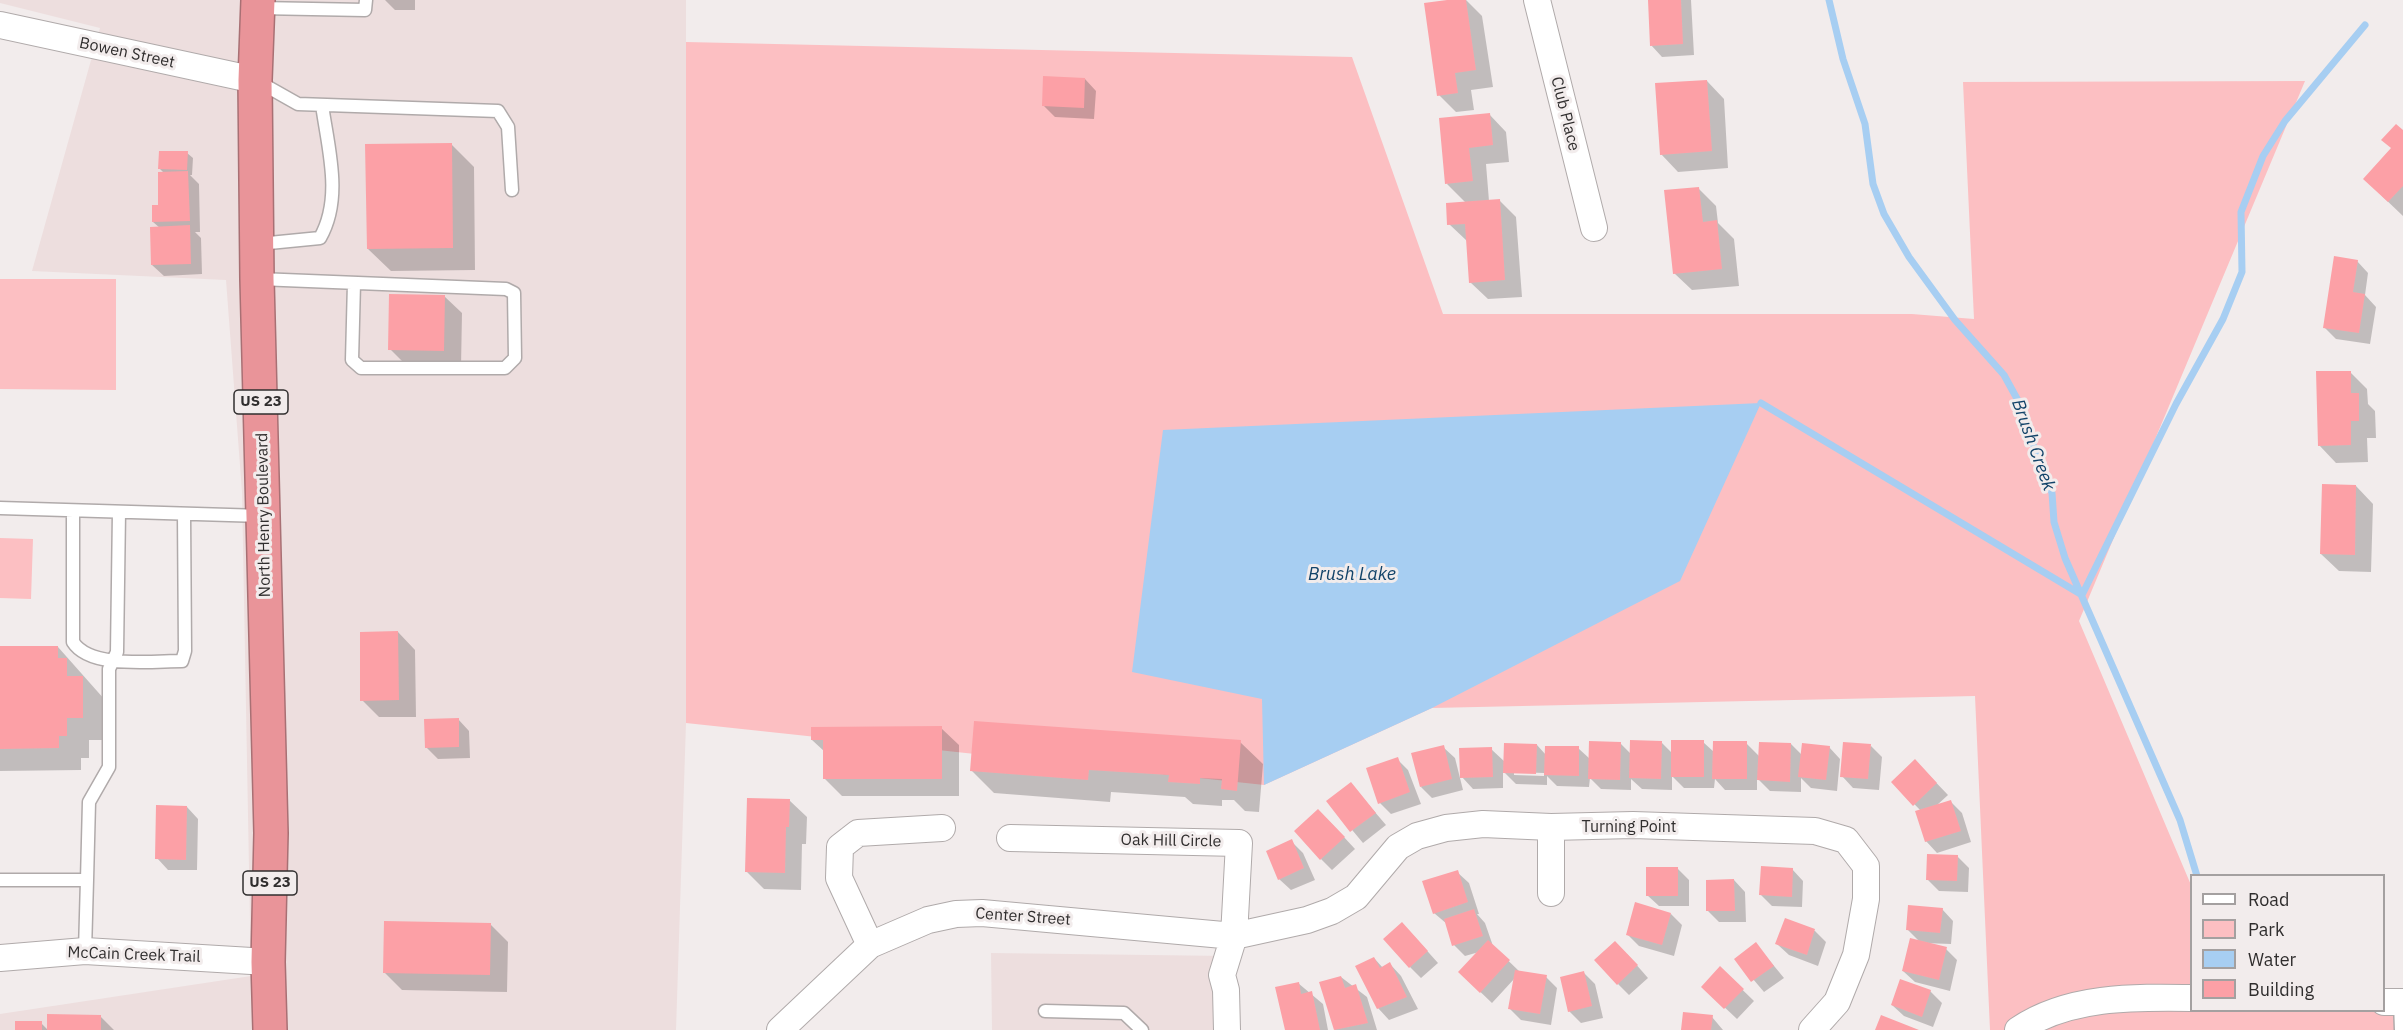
<!DOCTYPE html>
<html>
<head>
<meta charset="utf-8">
<style>
  body { margin:0 }
  #map { position:relative; width:2403px; height:1030px; overflow:hidden; background:#f2ecec; font-family:"IBM Plex Sans",sans-serif }
  canvas { display:block }
  .legend { position:absolute; left:2190px; top:874px; width:195px; height:138px; box-sizing:border-box; background:#f2ecec; border:2px solid #a4a0a0; margin:0; padding:8px 10px; list-style:none; font-size:18px; color:#302e2e }
  .legend li { display:flex; align-items:center; gap:12px; height:30px }
  .legend b { width:30px; border:2px solid #a4a0a0 }
</style>
</head>
<body>
<div id="map">
<canvas width="2403" height="1030"></canvas>
<ul class="legend">
<li><b style="height:8px;background:#fff"></b>Road</li>
<li><b style="height:16px;background:#fcbfc2"></b>Park</li>
<li><b style="height:16px;background:#a7cef2"></b>Water</li>
<li><b style="height:16px;background:#fca0a6"></b>Building</li>
</ul>
</div>
<script>
const ctx = document.querySelector('canvas').getContext('2d');
ctx.lineJoin = 'round';
function fillPath(path, color) { ctx.fillStyle = color; ctx.fill(path, 'evenodd'); }
function trace(path, color, width, dash) { ctx.strokeStyle = color; ctx.lineWidth = width; ctx.lineCap = dash ? 'butt' : 'round'; ctx.setLineDash(dash || []); ctx.stroke(path); }
function label(font, color, halo, rows, align = 'center') {
  ctx.font = font + ' "IBM Plex Sans",sans-serif'; ctx.lineWidth = 6; ctx.setLineDash([]); ctx.textBaseline = 'middle'; ctx.strokeStyle = halo; ctx.fillStyle = color; for (const [text, x, y, turn = 0] of rows) {
    ctx.save(); ctx.translate(x, y); ctx.rotate((+turn || 0) * Math.PI / 180); ctx.textAlign = isNaN(turn) ? turn : align; if (halo) ctx.strokeText(text, 0, 0); ctx.fillText(text, 0, 0); ctx.restore();
  }
}
const built = new Path2D(`
  M 0,0 L 686,0 L 686,723 L 676,1030 L 0,1030 L 0,1014 L 251,976 L 242,492 L 226,280 L 32,271 L 100,28 L 0,3 Z
  M 991,953 L 1228,956 L 1228,1030 L 992,1030 Z`);
const green = new Path2D(`
  M 686,42 L 1352,57 L 1443,314 L 1912,314 L 1974,319 L 1963,82 L 2305,81 L 2079,621 L 2191,885 L 2191,988 L 2112,988 L 2049,1028 L 2122,997 L 2192,1010 L 2384,1010 L 2403,1002 L 2403,1030 L 1990,1030 L 1975,696 L 1432,708 L 1264,785 L 686,723 Z
  M 0,279 L 116,279 L 116,390 L 0,389 Z
  M 0,538 L 33,539 L 31,599 L 0,598 Z`);
const water = new Path2D(`
  M 1761,403 L 1680,581 L 1432,708 L 1264,785 L 1262,699 L 1132,672 L 1163,430 Z`);
const shadow = new Path2D(`
  M 385,0 L 415,0 L 415,10 L 395,10 Z
  M 1457,0 L 1466,0 L 1482,16 L 1493,87 L 1471,90 L 1474,110 L 1456,112 L 1439,95 Z
  M 1649,0 L 1691,0 L 1694,55 L 1662,57 L 1651,45 Z
  M 1085,79 L 1096,91 L 1094,119 L 1055,117 L 1044,106 Z
  M 1707,81 L 1724,99 L 1728,168 L 1678,172 L 1661,154 Z
  M 1489,114 L 1506,132 L 1509,162 L 1486,164 L 1489,201 L 1499,200 L 1516,217 L 1522,297 L 1488,299 L 1470,282 L 1467,241 L 1449,224 L 1466,203 L 1447,184 Z
  M 2403,132 L 2403,216 L 2382,196 L 2393,149 Z
  M 451,144 L 474,167 L 475,270 L 391,271 L 368,249 Z
  M 187,153 L 193,158 L 192,175 L 190,175 L 199,184 L 200,232 L 195,232 L 201,238 L 202,274 L 164,276 L 152,265 L 160,228 L 153,222 L 160,207 L 164,173 L 160,169 Z
  M 1699,189 L 1716,206 L 1718,223 L 1734,239 L 1739,286 L 1692,290 L 1674,273 Z
  M 2357,261 L 2368,273 L 2365,295 L 2376,307 L 2370,344 L 2336,339 L 2324,327 Z
  M 444,296 L 462,313 L 461,367 L 407,366 L 390,349 Z
  M 2350,372 L 2367,389 L 2368,404 L 2375,411 L 2376,438 L 2367,438 L 2368,462 L 2336,463 L 2319,445 Z
  M 2356,486 L 2373,504 L 2371,572 L 2339,571 L 2321,554 Z
  M 398,632 L 415,650 L 416,717 L 379,717 L 362,700 Z
  M 0,647 L 58,647 L 105,700 L 105,740 L 89,740 L 89,758 L 81,758 L 81,770 L 0,771 Z
  M 458,719 L 469,731 L 470,758 L 438,759 L 426,747 Z
  M 941,728 L 959,745 L 959,796 L 842,796 L 825,779 L 825,752 L 812,740 Z
  M 1240,742 L 1263,764 L 1259,812 L 1245,811 L 1234,800 L 1222,800 L 1222,806 L 1193,804 L 1185,797 L 1111,792 L 1110,802 L 994,793 L 972,771 Z
  M 1703,742 L 1714,752 L 1746,743 L 1760,757 L 1791,744 L 1802,755 L 1829,747 L 1840,759 L 1837,791 L 1811,788 L 1801,778 L 1801,792 L 1770,791 L 1757,778 L 1757,790 L 1725,790 L 1715,779 L 1714,788 L 1684,788 L 1672,776 L 1672,790 L 1642,789 L 1631,779 L 1631,790 L 1601,789 L 1590,778 L 1589,787 L 1557,786 L 1547,776 L 1547,785 L 1516,784 L 1503,771 L 1503,788 L 1473,789 L 1462,777 L 1491,749 L 1505,762 L 1537,745 L 1546,755 L 1578,748 L 1590,759 L 1621,744 L 1631,754 L 1662,743 L 1673,754 ZM 1514,772 L 1544,773 L 1544,776 L 1514,775 Z
  M 1871,746 L 1882,757 L 1879,790 L 1853,788 L 1842,776 Z
  M 1443,747 L 1455,758 L 1463,790 L 1432,798 L 1421,787 Z
  M 1397,759 L 1408,770 L 1421,804 L 1391,814 L 1380,803 Z
  M 1926,772 L 1948,795 L 1936,806 L 1951,802 L 1962,813 L 1971,842 L 1937,853 L 1926,841 L 1921,811 L 1893,782 Z
  M 1351,784 L 1386,825 L 1363,843 L 1328,801 Z
  M 789,800 L 807,817 L 806,844 L 802,844 L 801,890 L 764,889 L 747,872 Z
  M 187,807 L 198,819 L 197,870 L 168,870 L 157,858 Z
  M 1330,822 L 1355,849 L 1332,870 L 1321,859 Z
  M 1291,841 L 1303,853 L 1315,880 L 1291,890 L 1279,879 Z
  M 1957,856 L 1969,868 L 1968,892 L 1939,891 L 1928,880 Z
  M 1678,869 L 1689,880 L 1689,906 L 1659,906 L 1647,895 Z
  M 1792,869 L 1803,881 L 1802,907 L 1772,906 L 1761,895 Z
  M 1457,872 L 1469,883 L 1479,914 L 1477,914 L 1485,923 L 1493,946 L 1520,972 L 1546,977 L 1557,988 L 1551,1025 L 1521,1020 L 1510,1009 L 1515,978 L 1492,1003 L 1471,983 L 1479,952 L 1465,956 L 1454,945 L 1447,924 L 1434,913 Z
  M 1734,880 L 1745,892 L 1746,922 L 1719,922 L 1708,911 Z
  M 1942,909 L 1953,921 L 1951,944 L 1923,943 L 1946,949 L 1957,960 L 1950,991 L 1915,982 L 1903,971 L 1920,942 L 1907,929 Z
  M 1671,914 L 1682,925 L 1674,956 L 1639,946 L 1628,935 Z
  M 1786,920 L 1815,931 L 1826,942 L 1818,966 L 1789,955 L 1777,944 Z
  M 491,925 L 508,942 L 507,992 L 402,990 L 385,973 Z
  M 1413,935 L 1438,963 L 1421,978 L 1410,967 Z
  M 1756,944 L 1784,978 L 1764,992 L 1736,959 Z
  M 1627,954 L 1648,978 L 1629,995 L 1618,984 Z
  M 1374,958 L 1383,968 L 1390,964 L 1401,976 L 1418,1009 L 1389,1020 L 1378,1008 Z
  M 1720,968 L 1754,1001 L 1737,1019 L 1703,987 Z
  M 1584,973 L 1595,984 L 1603,1018 L 1581,1023 L 1569,1011 Z
  M 1341,977 L 1367,997 L 1377,1030 L 1335,1030 L 1321,983 Z
  M 1298,983 L 1323,1004 L 1328,1030 L 1286,1030 Z
  M 1930,991 L 1942,1003 L 1933,1027 L 1904,1016 L 1892,1005 Z
  M 100,1016 L 114,1030 L 17,1030 L 41,1023 L 48,1030 Z
  M 1712,1017 L 1723,1030 L 1682,1030 Z`);
const stream = new Path2D(`
  M 1829,0 L 1843,59 L 1865,124 L 1873,184 L 1884,214 L 1909,257 L 1955,320 L 2004,375 L 2021,406 L 2035,451 L 2052,493 L 2054,522 L 2065,558 L 2180,820 L 2197,876
  M 1761,403 L 2082,595
  M 2082,595 L 2176,404 L 2223,319 L 2242,272 L 2241,212 L 2263,156 L 2285,121 L 2365,25`);
const building = new Path2D(`
  M 1447,0 L 1466,0 L 1476,70 L 1455,73 L 1458,93 L 1437,96 L 1424,3 Z
  M 1648,0 L 1681,0 L 1683,44 L 1650,46 Z
  M 1043,76 L 1085,78 L 1084,108 L 1042,106 Z
  M 1707,80 L 1712,151 L 1660,155 L 1655,83 Z
  M 1490,113 L 1493,145 L 1469,148 L 1473,181 L 1445,184 L 1439,118 Z
  M 2396,124 L 2403,130 L 2403,186 L 2388,202 L 2363,179 L 2391,148 L 2381,140 Z
  M 452,143 L 453,248 L 367,249 L 365,144 Z
  M 159,151 L 188,151 L 187,170 L 158,169 Z
  M 188,171 L 190,221 L 152,222 L 152,205 L 158,205 L 158,172 Z
  M 1699,187 L 1703,222 L 1717,220 L 1722,269 L 1673,274 L 1664,190 Z
  M 1500,199 L 1505,280 L 1469,283 L 1465,224 L 1447,225 L 1446,203 Z
  M 190,225 L 191,264 L 151,265 L 150,227 Z
  M 2334,256 L 2358,260 L 2353,292 L 2365,294 L 2359,333 L 2323,328 Z
  M 389,294 L 445,295 L 444,351 L 388,350 Z
  M 2316,371 L 2351,371 L 2351,393 L 2359,393 L 2359,421 L 2351,421 L 2351,445 L 2318,446 Z
  M 2322,484 L 2356,485 L 2355,555 L 2320,554 Z
  M 398,631 L 399,700 L 360,701 L 360,632 Z
  M 0,646 L 58,646 L 58,658 L 67,658 L 67,676 L 83,676 L 83,718 L 67,718 L 67,736 L 59,736 L 59,748 L 0,749 Z
  M 459,718 L 459,747 L 425,748 L 424,719 Z
  M 974,721 L 1241,740 L 1237,791 L 1221,789 L 1222,779 L 1200,778 L 1200,784 L 1168,782 L 1169,775 L 1089,770 L 1088,780 L 970,771 Z
  M 942,726 L 942,779 L 823,779 L 823,740 L 811,740 L 811,727 Z
  M 1630,740 L 1662,741 L 1661,779 L 1629,778 Z
  M 1671,740 L 1704,740 L 1704,777 L 1671,777 Z
  M 1589,741 L 1621,742 L 1620,780 L 1588,779 Z
  M 1713,741 L 1747,741 L 1747,779 L 1712,779 Z
  M 1759,742 L 1791,743 L 1790,782 L 1757,780 Z
  M 1843,742 L 1871,744 L 1868,779 L 1840,777 Z
  M 1504,743 L 1537,744 L 1536,774 L 1503,773 Z
  M 1802,743 L 1830,746 L 1826,780 L 1798,777 Z
  M 1444,745 L 1452,779 L 1420,787 L 1411,753 Z
  M 1545,746 L 1579,746 L 1579,776 L 1544,775 Z
  M 1492,747 L 1493,777 L 1460,778 L 1459,748 Z
  M 1398,757 L 1410,792 L 1378,804 L 1366,768 Z
  M 1915,759 L 1937,783 L 1913,806 L 1891,782 Z
  M 1351,782 L 1376,813 L 1350,832 L 1326,801 Z
  M 747,798 L 790,799 L 789,827 L 786,827 L 785,873 L 745,872 Z
  M 1951,800 L 1961,831 L 1925,842 L 1915,811 Z
  M 156,805 L 187,806 L 186,860 L 155,859 Z
  M 1318,809 L 1345,837 L 1320,860 L 1294,831 Z
  M 1292,839 L 1304,868 L 1278,880 L 1266,851 Z
  M 1927,854 L 1958,855 L 1957,881 L 1926,880 Z
  M 1761,866 L 1793,868 L 1792,897 L 1759,895 Z
  M 1646,867 L 1678,867 L 1678,896 L 1646,896 Z
  M 1458,870 L 1468,902 L 1433,914 L 1422,881 Z
  M 1734,879 L 1735,911 L 1706,911 L 1706,880 Z
  M 1635,902 L 1671,913 L 1662,945 L 1626,935 Z
  M 1908,905 L 1943,908 L 1940,933 L 1906,930 Z
  M 1474,909 L 1483,936 L 1452,946 L 1444,919 Z
  M 1785,918 L 1815,929 L 1807,955 L 1775,944 Z
  M 384,921 L 491,923 L 490,975 L 383,973 Z
  M 1402,922 L 1428,951 L 1409,968 L 1383,939 Z
  M 1910,938 L 1947,947 L 1939,980 L 1902,971 Z
  M 1488,940 L 1510,960 L 1480,993 L 1458,972 Z
  M 1615,941 L 1638,965 L 1617,985 L 1594,960 Z
  M 1756,942 L 1774,966 L 1751,982 L 1734,959 Z
  M 1374,957 L 1380,968 L 1390,962 L 1407,997 L 1377,1009 L 1355,966 Z
  M 1720,966 L 1744,989 L 1724,1009 L 1701,987 Z
  M 1515,970 L 1547,975 L 1540,1014 L 1508,1009 Z
  M 1584,971 L 1592,1006 L 1568,1012 L 1560,977 Z
  M 1341,976 L 1345,988 L 1356,984 L 1368,1023 L 1334,1030 L 1319,982 Z
  M 1900,979 L 1931,990 L 1922,1017 L 1891,1005 Z
  M 1299,982 L 1301,994 L 1312,991 L 1320,1030 L 1285,1030 L 1275,987 Z
  M 1683,1012 L 1713,1015 L 1711,1030 L 1681,1030 Z
  M 47,1014 L 101,1015 L 101,1030 L 47,1030 Z
  M 1881,1015 L 1919,1030 L 1875,1030 Z
  M 15,1021 L 42,1021 L 42,1030 L 15,1030 Z`);
const lane = new Path2D(`
  M 259,8 L 365,10 L 366,0
  M 259,82 L 298,104 L 498,111 L 508,127 L 512,190
  M 259,244 L 320,238 C 343,198 328,148 322,105
  M 259,279 L 506,289 L 514,293 L 515,358 L 505,368 L 361,368 L 352,360 L 354,283
  M 0,508 L 262,516
  M 73,511 L 73,642 C 90,669 152,661 182,661 L 185,651 L 184,514
  M 0,880 L 87,880 L 89,802 L 109,767 L 109,669 L 117,652 L 119,512
  M 85,951 L 87,880
  M 2400,1002 L 2401,1030
  M 1045,1011 L 1124,1013 L 1142,1030`);
const street = new Path2D(`
  M 1537,0 L 1594,228
  M 0,25 L 255,80
  M 1010,838 L 1239,843 L 1234,936 L 1222,975 L 1226,990 L 1227,1030
  M 1551,893 L 1551,827
  M 870,945 L 839,878 L 840,847 L 858,833 L 942,828
  M 0,958 L 85,951 L 268,962
  M 2384,1002 L 2403,1002
  M 780,1030 L 870,945 L 928,920 L 956,914 L 982,913 L 1234,936 L 1307,920 L 1332,911 L 1356,897 L 1398,847 L 1417,836 L 1446,828 L 1483,824 L 1551,827 L 1633,825 L 1815,831 L 1846,840 L 1866,866 L 1866,899 L 1856,955 L 1837,1002 L 1812,1030
  M 2018,1030 C 2068,996 2133,997 2192,998`);
const highway = new Path2D(`
  M 258,0 L 255,80 L 257,279 L 271,833 L 268,962 L 270,1030`);
const shields = [
  [261,402,54],
  [270,883,54]
];
const shieldNames = [
  ["US 23",261,402],
  ["US 23",270,883]
];
const streetNames = [
  ["Bowen Street",127,53,12],
  ["Club Place",1565,114,76],
  ["North Henry Boulevard",264,515,-91],
  ["Turning Point",1629,827],
  ["Oak Hill Circle",1171,841,1],
  ["Center Street",1023,917,4],
  ["McCain Creek Trail",134,955,2]
];
const waterNames = [
  ["Brush Creek",2033,445,70],
  ["Brush Lake",1352,575]
];
fillPath(built, '#eddede');
fillPath(green, '#fcbfc2');
fillPath(water, '#a7cef2');
fillPath(shadow, '#0003');
trace(stream, '#a7cef2', 7);
fillPath(building, '#fca0a6');
trace(lane, '#b0aaaa', 15);
trace(street, '#b0aaaa', 28);
trace(highway, '#a87074', 36);
trace(lane, '#fff', 12);
trace(street, '#fff', 26);
trace(highway, '#e99499', 33);
for (const [x, y, w] of shields) { const box = new Path2D(); box.roundRect(x - w / 2, y - 12, w, 24, 4.5); ctx.fillStyle = '#f2ecec'; ctx.fill(box); trace(box, '#302e2e', 1.5); }
label('bold 15px', '#302e2e', null, shieldNames);
label('16px', '#302e2e', '#f2ecec', streetNames);
label('italic 18px', '#124369', '#f2ecec', waterNames);
</script>
</body>
</html>
